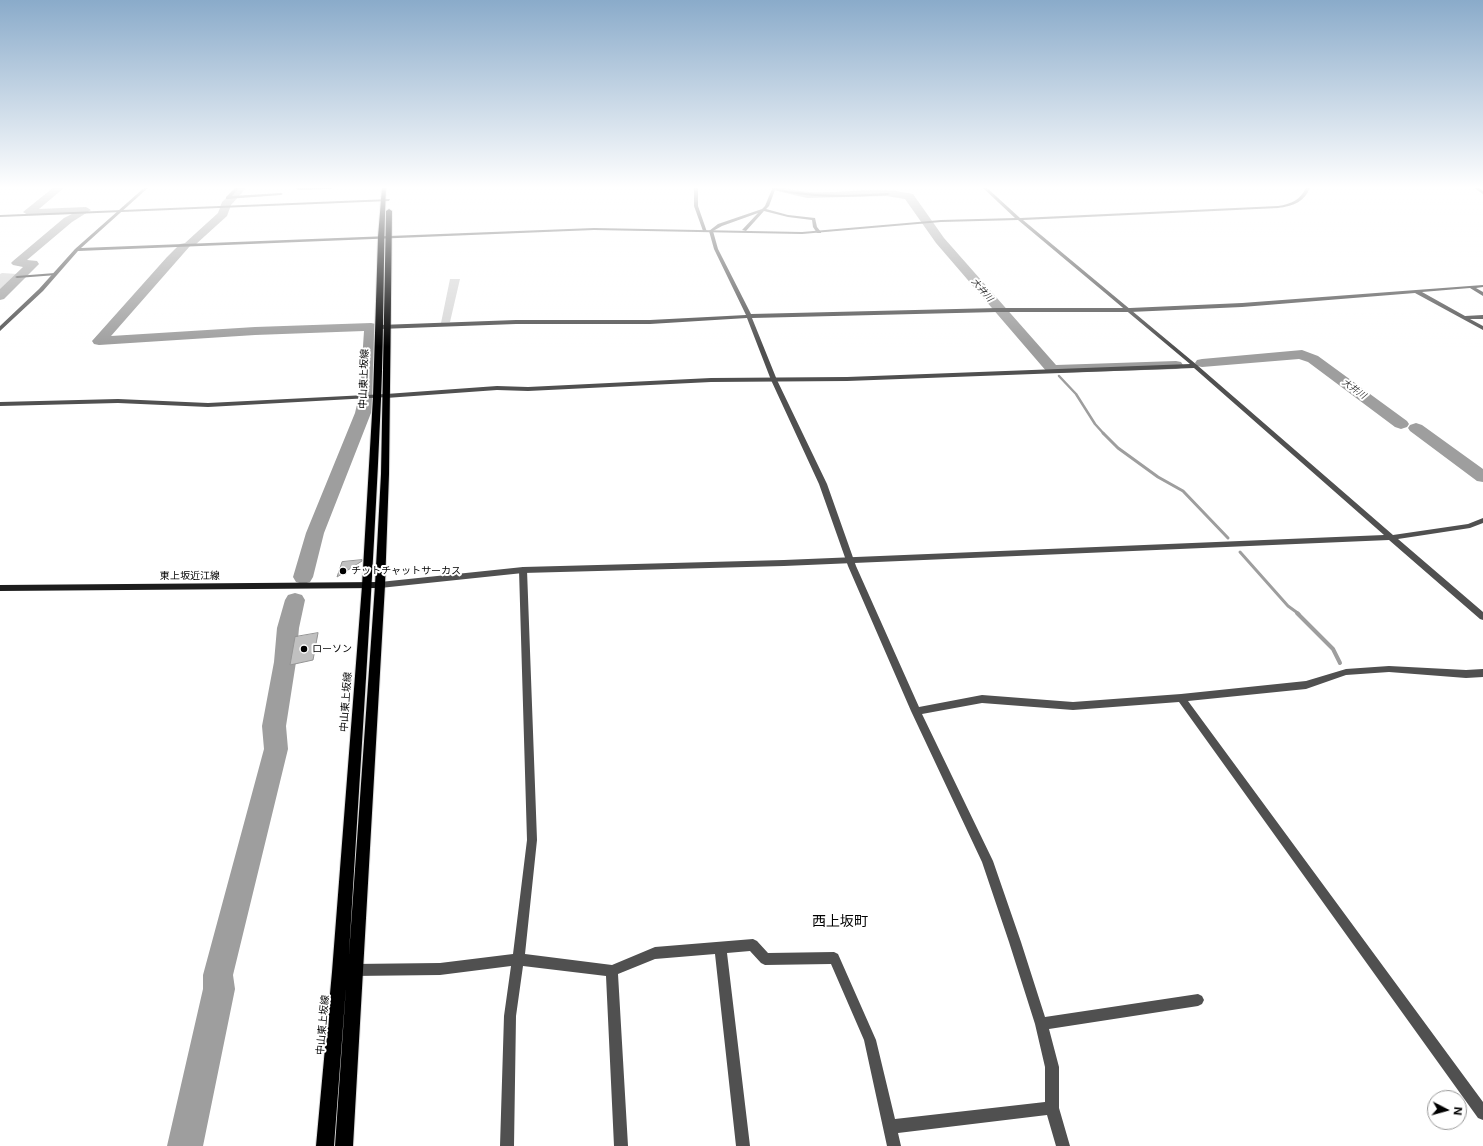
<!DOCTYPE html>
<html>
<head>
<meta charset="utf-8">
<style>
  body { margin:0 }
  #map { position:relative; width:1483px; height:1146px; overflow:hidden; background:#fff; font-family:Inter,sans-serif }
  canvas { display:block }
  .north { position:absolute; left:1427px; top:1090px; width:40px; height:40px; box-sizing:border-box; background:#fff; border:1px solid #999; border-radius:50%; rotate:96deg; font-size:11px; font-weight:700; line-height:16px; text-align:center; color:#000 }
  .north::after { content:''; display:block; margin:auto; width:14px; height:18px; background:#000; clip-path:polygon(50% 0,100% 100%,50% 72%,0 100%) }
</style>
</head>
<body>
<div id="map">
<canvas width="1483" height="1146"></canvas>
<div class="north">N</div>
</div>
<script>
const ctx = document.querySelector('canvas').getContext('2d');
ctx.lineJoin = 'round';
function fillPath(path, color) { ctx.fillStyle = color; ctx.fill(path, 'evenodd'); }
function trace(path, color, width, dash) { ctx.strokeStyle = color; ctx.lineWidth = width; ctx.lineCap = dash ? 'butt' : 'round'; ctx.setLineDash(dash || []); ctx.stroke(path); }
function label(font, color, halo, rows, align = 'center') {
  ctx.font = font + ' Inter,"Noto Sans JP",sans-serif'; ctx.lineWidth = 4; ctx.setLineDash([]); ctx.textBaseline = 'middle'; ctx.strokeStyle = halo; ctx.fillStyle = color; for (const [text, x, y, turn = 0] of rows) {
    ctx.save(); ctx.translate(x, y); ctx.rotate((+turn || 0) * Math.PI / 180); ctx.textAlign = isNaN(turn) ? turn : align; if (halo) ctx.strokeText(text, 0, 0); ctx.fillText(text, 0, 0); ctx.restore();
  }
}
const green = new Path2D(`
  M 2,273 L 17,274 L 0,292 L 0,274 Z
  M 450,279 L 460,279 L 450,322 L 441,323 Z`);
const streamFar2 = new Path2D(`
  M 1059,376 L 1076,394 L 1095,424 L 1104,434`);
const streamFar1 = new Path2D(`
  M 1103,433 L 1118,448 L 1158,477 L 1183,491 L 1228,538
  M 1240,552 L 1288,606 L 1299,614`);
const stream = new Path2D(`
  M 1297,613 L 1333,649 L 1340,663`);
const river = new Path2D(`
  M 54,187 L 65,187 L 39,209 L 86,207 L 91,210 L 72,222 L 27,260 L 37,261 L 39,264 L 4,299 L 0,300 L 0,289 L 23,267 L 13,265 L 11,263 L 13,261 L 64,218 L 72,214 L 28,215 L 23,212 Z
  M 237,187 L 247,187 L 231,205 L 227,216 L 195,245 L 190,246 L 111,336 L 255,327 L 371,323 L 376,324 L 378,327 L 376,392 L 371,413 L 324,533 L 313,577 L 310,582 L 303,584 L 296,582 L 293,577 L 306,533 L 355,413 L 360,392 L 364,331 L 255,335 L 99,345 L 94,344 L 92,341 L 167,257 L 180,244 L 185,243 L 218,213 L 222,202 Z
  M 772,187 C 785,187 796,191 808,192 C 843,194 878,185 913,194 L 944,238 L 1056,365 L 1176,361 L 1181,362 L 1183,365 L 1181,368 L 1176,369 L 1052,373 L 1047,372 L 936,243 L 905,199 L 886,196 L 807,198 L 773,190 Z
  M 1302,350 L 1318,356 L 1407,421 L 1409,424 L 1407,427 L 1401,429 L 1395,427 L 1308,362 L 1299,359 L 1202,367 L 1197,366 L 1195,363 L 1197,360 L 1202,359 Z
  M 1416,423 L 1422,425 L 1483,469 L 1483,482 L 1477,481 L 1410,431 L 1408,428 L 1410,425 Z
  M 295,593 L 302,595 L 305,600 L 299,628 L 296,662 L 286,726 L 288,749 L 233,975 L 235,989 L 203,1146 L 167,1146 L 203,989 L 203,975 L 264,749 L 262,726 L 274,662 L 277,628 L 285,600 L 288,595 Z`);
const building = new Path2D(`
  M 362,560 L 362,561 L 337,577 L 342,562 Z
  M 318,633 L 313,660 L 290,665 L 295,637 Z`);
const minor = new Path2D(`
  M 236,187 L 240,187 L 232,196 L 281,193 L 283,194 L 281,195 L 226,199 L 226,197 Z
  M 298,187 L 330,187 L 332,188 L 330,189 L 298,190 L 296,189 Z
  M 694,187 L 698,187 L 698,206 L 707,232 L 703,231 L 694,206 Z
  M 769,187 L 773,187 L 788,191 L 816,194 L 845,195 L 888,193 L 890,194 L 888,195 C 850,197 813,199 775,190 L 769,206 L 766,209 L 788,215 L 815,218 L 817,227 L 821,232 L 821,233 L 817,233 L 813,227 L 812,220 L 788,217 L 764,211 L 746,231 L 742,230 L 758,213 L 722,226 L 713,231 L 718,249 L 751,314 L 997,308 L 1130,308 L 1242,303 L 1483,285 L 1483,287 L 1476,288 L 1483,292 L 1483,296 L 1470,288 L 1422,292 L 1465,316 L 1483,315 L 1483,319 L 1470,319 L 1483,326 L 1483,330 L 1415,293 L 1242,307 L 1130,312 L 997,312 L 752,318 L 777,380 L 827,484 L 856,566 L 919,707 L 982,695 L 1073,702 L 1181,694 L 1306,681 L 1346,669 L 1389,666 L 1466,670 L 1483,669 L 1483,677 L 1466,678 L 1389,672 L 1346,675 L 1306,689 L 1188,701 L 1483,1102 L 1483,1120 L 1478,1118 L 1179,702 L 1073,710 L 982,703 L 922,714 L 993,861 L 1021,942 L 1045,1017 L 1198,994 L 1202,996 L 1204,1000 L 1202,1004 L 1198,1006 L 1049,1029 L 1059,1067 L 1059,1108 L 1070,1146 L 1056,1146 L 1047,1115 L 898,1133 L 901,1146 L 887,1146 L 864,1040 L 831,964 L 765,965 L 761,963 L 750,951 L 727,953 L 750,1146 L 736,1146 L 715,954 L 655,959 L 618,974 L 628,1146 L 614,1146 L 606,976 L 523,966 L 516,1016 L 514,1146 L 500,1146 L 504,1016 L 511,966 L 440,975 L 353,976 L 349,974 L 347,970 L 349,966 L 353,964 L 440,963 L 513,954 L 527,840 L 519,570 L 523,567 L 527,570 L 537,840 L 525,954 L 612,965 L 655,947 L 753,939 L 757,941 L 768,953 L 834,952 L 838,954 L 876,1040 L 895,1119 L 1045,1102 L 1045,1067 L 1035,1024 L 1009,942 L 982,862 L 911,711 L 848,566 L 819,484 L 771,380 L 747,318 L 650,324 L 516,324 L 380,329 L 377,327 L 380,325 L 516,320 L 650,320 L 746,315 L 714,249 L 709,231 L 718,224 L 762,209 L 765,206 L 772,189 Z
  M 1473,187 L 1477,187 L 1483,191 L 1483,194 Z
  M 390,199 L 389,201 L 0,217 L 0,215 Z
  M 55,273 L 57,274 L 57,275 L 17,278 L 15,277 L 17,276 Z
  M 386,394 L 389,396 L 388,397 L 208,407 L 118,403 L 0,406 L 0,402 L 118,399 L 208,403 Z`);
const tertiary = new Path2D(`
  M 145,187 L 149,187 L 81,248 L 594,228 L 802,232 L 941,220 L 1015,218 L 982,187 L 986,187 L 1020,218 L 1278,206 C 1291,204 1301,200 1306,187 L 1310,187 C 1305,202 1293,206 1278,208 L 1023,220 L 1197,365 L 1393,535 L 1468,524 L 1483,518 L 1483,523 L 1470,528 L 1398,539 L 1483,612 L 1483,620 L 1480,619 L 1389,540 L 784,566 L 523,573 L 380,588 L 377,587 L 376,585 L 380,582 L 523,567 L 784,560 L 1384,535 L 1194,368 L 847,381 L 711,382 L 528,391 L 497,390 L 386,398 L 383,396 L 386,394 L 497,386 L 528,387 L 711,378 L 847,377 L 1190,364 L 1018,220 L 941,222 L 802,234 L 594,230 L 78,251 L 43,291 L 0,331 L 0,326 L 39,289 L 75,249 Z`);
const secondary = new Path2D(`
  M 380,582 L 384,585 L 380,588 L 0,591 L 0,585 Z`);
const primary = new Path2D(`
  M 382,187 L 386,187 C 383,258 384,328 381,399 C 373,584 360,769 349,954 L 375,585 L 381,474 L 386,211 L 389,209 L 392,211 L 389,474 L 385,585 L 353,1146 L 335,1146 L 346,987 L 334,1146 L 316,1146 L 332,972 L 362,586 L 373,397 L 378,237 Z`);
const markers = [
  [343,571,4,"#000"],
  [304,649,4,"#000"]
];
const farWaternames = [
  ["大井川",982,290,49],
  ["大井川",1354,389,36]
];
const streetNames = [
  ["中山東上坂線",364,379,-88],
  ["東上坂近江線",190,576],
  ["中山東上坂線",346,702,-86],
  ["中山東上坂線",323,1025,-85]
];
const poiNames = [
  ["チットチャットサーカス",351,571],
  ["ローソン",312,649]
];
const nearQuarternames = [
  ["西上坂町",840,922]
];
fillPath(green, '#d7d7d7');
trace(streamFar2, '#9e9e9e', 2.5);
trace(streamFar1, '#9e9e9e', 3);
trace(stream, '#9e9e9e', 4);
fillPath(river, '#9e9e9e');
fillPath(building, '#c0c0c0');
trace(building, '#949494', 1);
trace(primary, '#dbdbdb', 2);
fillPath(minor, '#505050');
fillPath(tertiary, '#505050');
fillPath(secondary, '#1d1d1d');
fillPath(primary, '#000');
const sky = ctx.createLinearGradient(0, 0, 0, 347);
sky.addColorStop(0, '#8aabca');
sky.addColorStop(0.54, '#fff');
sky.addColorStop(1, '#ffffff00');
ctx.fillStyle = sky;
ctx.fillRect(0, 0, 1483, 347);
for (const [x, y, r, color] of markers) { const dot = new Path2D(); dot.arc(x, y, r, 0, 2 * Math.PI); ctx.fillStyle = color; ctx.fill(dot); trace(dot, '#fff', 1.5); }
label('italic 9px', '#3f3f3f', '#fff', farWaternames);
label('10px', '#000', '#fff', streetNames);
label('10px', '#000', '#fff', poiNames, 'left');
label('14px', '#000', '#fff', nearQuarternames);
</script>
</body>
</html>
